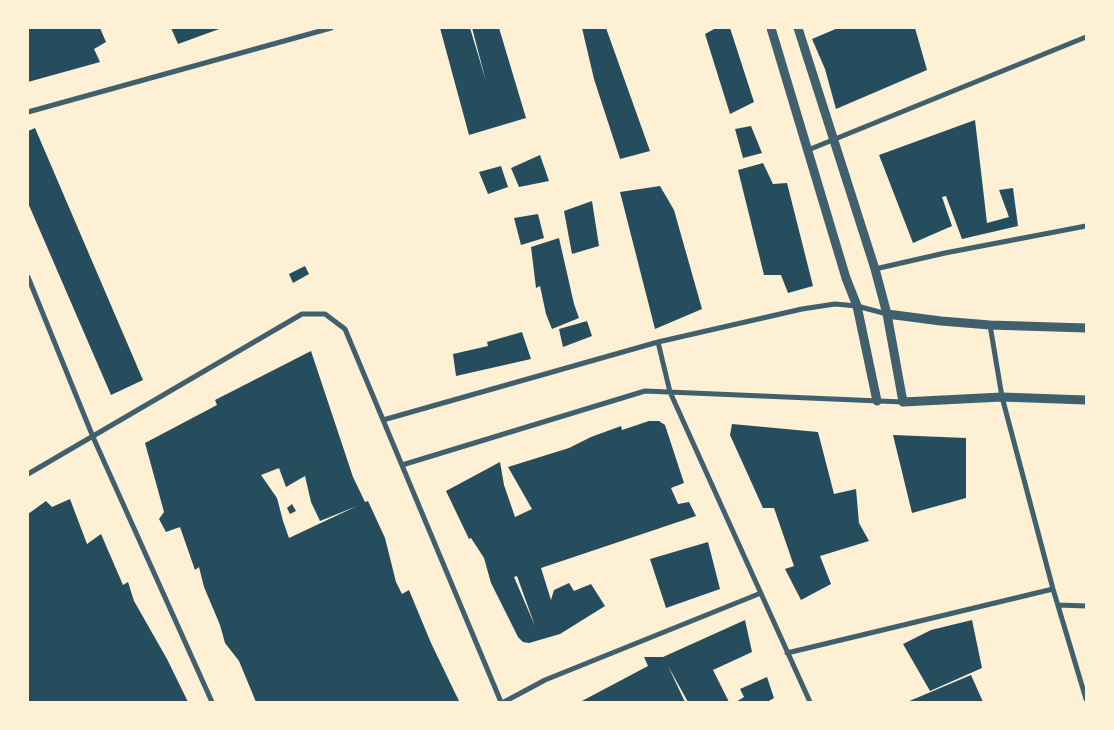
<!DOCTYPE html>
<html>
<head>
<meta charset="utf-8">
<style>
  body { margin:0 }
  #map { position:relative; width:1114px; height:730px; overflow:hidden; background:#fdf0d5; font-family:"Noto Sans",sans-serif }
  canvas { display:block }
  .frame { position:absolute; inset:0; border:29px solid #fdf0d5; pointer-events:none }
</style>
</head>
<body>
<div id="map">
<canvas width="1114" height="730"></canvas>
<div class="frame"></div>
</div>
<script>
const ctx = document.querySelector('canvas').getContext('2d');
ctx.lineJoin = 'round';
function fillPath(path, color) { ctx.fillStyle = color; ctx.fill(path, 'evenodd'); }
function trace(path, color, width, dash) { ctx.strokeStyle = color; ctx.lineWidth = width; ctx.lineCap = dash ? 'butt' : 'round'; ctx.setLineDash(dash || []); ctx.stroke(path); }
const building = new Path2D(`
  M 28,28 L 100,28 L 106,42 L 94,49 L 100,62 L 28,82 Z
  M 171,28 L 222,28 L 178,44 Z
  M 440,28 L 470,28 L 486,81 L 472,28 L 499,28 L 526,118 L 469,135 Z
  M 582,28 L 606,28 L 650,151 L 620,159 L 594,79 Z
  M 716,28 L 730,28 L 754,102 L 730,114 L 705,34 Z
  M 838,28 L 915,28 L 927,70 L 836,109 L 825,69 L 812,39 Z
  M 975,120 L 987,223 L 1009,217 L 999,190 L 1013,188 L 1018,226 L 962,239 L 946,196 L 942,197 L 952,226 L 913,243 L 879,155 Z
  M 751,126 L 762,153 L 743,158 L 735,129 Z
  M 35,128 L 143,380 L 111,395 L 28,203 L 28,131 Z
  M 540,155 L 549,181 L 519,187 L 511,168 Z
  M 763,163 L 773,184 L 787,183 L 813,286 L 788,293 L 781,275 L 764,275 L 738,170 Z
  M 501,166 L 508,187 L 488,194 L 479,172 Z
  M 660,186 L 674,210 L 702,309 L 655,329 L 620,192 Z
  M 592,201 L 599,246 L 572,254 L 564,211 Z
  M 538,214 L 544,238 L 521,245 L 514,218 Z
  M 559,238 L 574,304 L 579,318 L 552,329 L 546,314 L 540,286 L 536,288 L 531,247 Z
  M 305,266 L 309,274 L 293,283 L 289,274 Z
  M 587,321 L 592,336 L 563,347 L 559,329 Z
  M 522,332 L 531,359 L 456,376 L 453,354 L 488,346 L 487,342 Z
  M 311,351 L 353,477 L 365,502 L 368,501 L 385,538 L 396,582 L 402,594 L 409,590 L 431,643 L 459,701 L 456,702 L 256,702 L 239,661 L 225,643 L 220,625 L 204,587 L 199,567 L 195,570 L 180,527 L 166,532 L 159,519 L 164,512 L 145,443 L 217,405 L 215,400 ZM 279,468 L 286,487 L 305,476 L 311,502 L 320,521 L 357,506 L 289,538 L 283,521 L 277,498 L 261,475 Z
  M 649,421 L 659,421 L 665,425 L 684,483 L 671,488 L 678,504 L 689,502 L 696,516 L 541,568 L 551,600 L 554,590 L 569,583 L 574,591 L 591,584 L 605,606 L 560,634 L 529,643 L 523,642 L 518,637 L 491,583 L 484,558 L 471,538 L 469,539 L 446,491 L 500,462 L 504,485 L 515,517 L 532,509 L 508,467 L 569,448 L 591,437 L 621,426 L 622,430 ZM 517,576 L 535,626 L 514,577 Z
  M 732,424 L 818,432 L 834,494 L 856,489 L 859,523 L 869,541 L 820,556 L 831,584 L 801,600 L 785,569 L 794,566 L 774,508 L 763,508 L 730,435 Z
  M 893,435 L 966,438 L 966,498 L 912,513 Z
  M 70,499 L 87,544 L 101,534 L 123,585 L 128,582 L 134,601 L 167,659 L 188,702 L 28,702 L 28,514 L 46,501 L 52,507 Z
  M 292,504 L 296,511 L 290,514 L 287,508 Z
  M 708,542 L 720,589 L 666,608 L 650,559 Z
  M 745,620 L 752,652 L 713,670 L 729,702 L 688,702 L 668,666 L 685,702 L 580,702 L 648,666 L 644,657 L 663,657 Z
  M 972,620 L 982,668 L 930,691 L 903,644 L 931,630 Z
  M 971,675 L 983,702 L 907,702 Z
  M 767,677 L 774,698 L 767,702 L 736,702 L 744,697 L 740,689 Z`);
const minor = new Path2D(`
  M 28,112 L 331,28
  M 808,150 L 1086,37
  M 875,269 L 945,253 L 1086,226
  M 28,277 L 93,437 L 212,702
  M 990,325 L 1002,397 L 1053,589 L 1086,699
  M 658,342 L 670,392 L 810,702
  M 383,420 L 658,342 L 802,309 L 835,304 L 857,306 L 887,314
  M 402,465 L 645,391 L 903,402
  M 28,474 L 302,314 L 325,314 L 345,329 L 501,702
  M 1058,605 L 1086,606
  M 787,653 L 1053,589
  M 504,702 L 545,680 L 761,593`);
const tertiary = new Path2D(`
  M 771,28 L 846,278 L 857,306 L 877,401
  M 798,28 L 875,269 L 887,314 L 903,402 L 1002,397 L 1086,400
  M 887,314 L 941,321 L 990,325 L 1086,328`);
fillPath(building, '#264d5e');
trace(minor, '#3f606c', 5);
trace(tertiary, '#3f606c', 9);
</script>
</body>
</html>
